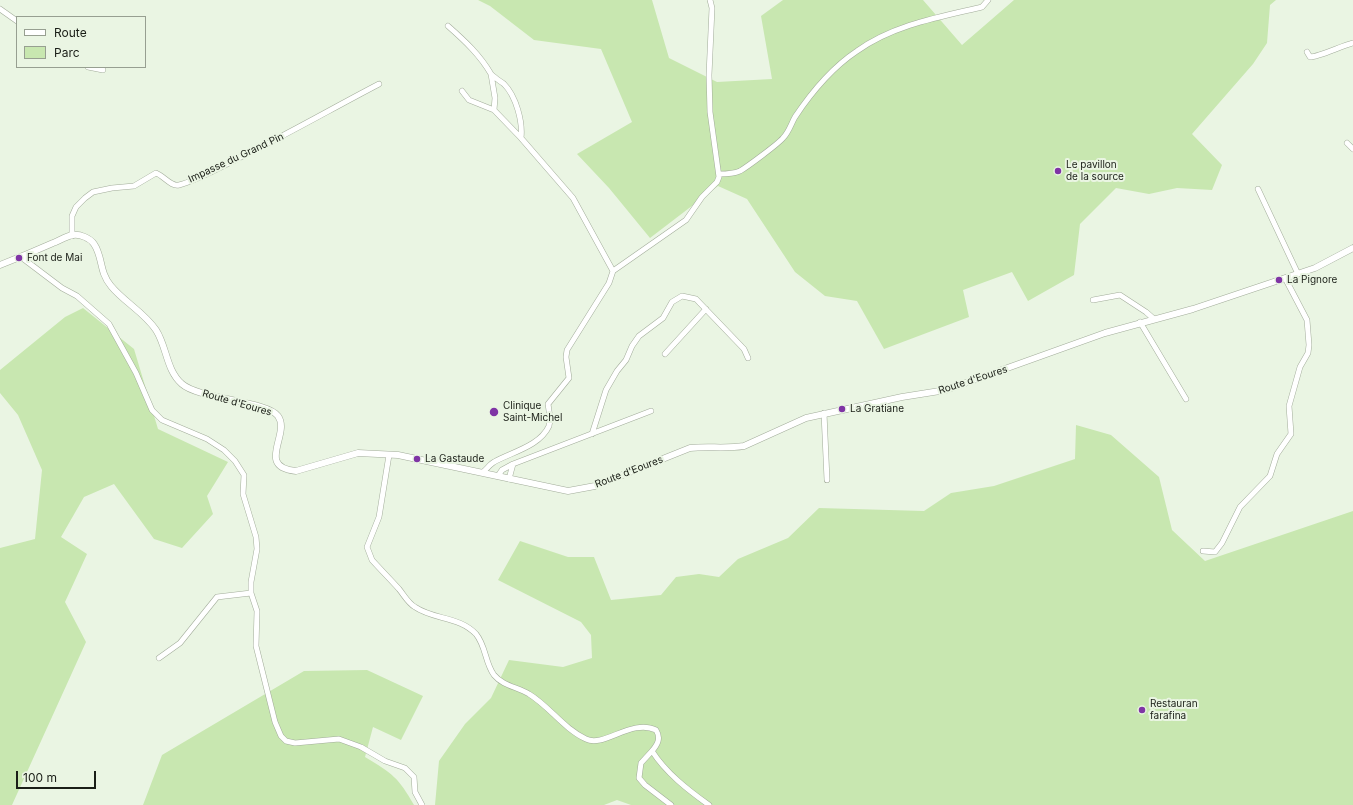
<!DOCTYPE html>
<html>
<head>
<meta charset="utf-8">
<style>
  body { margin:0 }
  #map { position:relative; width:1353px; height:805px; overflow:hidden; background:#eaf5e3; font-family:Inter,sans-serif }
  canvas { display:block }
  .legend { position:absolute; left:16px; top:16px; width:130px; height:52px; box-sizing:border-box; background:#eaf5e3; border:1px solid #979f91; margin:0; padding:5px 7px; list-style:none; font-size:12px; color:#1a1e17 }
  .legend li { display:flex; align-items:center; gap:8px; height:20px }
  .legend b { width:20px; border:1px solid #979f91 }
  .scale { position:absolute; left:16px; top:771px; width:80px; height:18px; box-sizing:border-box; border:2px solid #1a1e17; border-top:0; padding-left:5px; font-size:12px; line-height:14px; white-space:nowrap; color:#1a1e17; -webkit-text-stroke:3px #eaf5e3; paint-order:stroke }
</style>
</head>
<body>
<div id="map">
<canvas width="1353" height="805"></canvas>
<ul class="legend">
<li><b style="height:5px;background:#fff"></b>Route</li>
<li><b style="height:11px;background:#c8e7b0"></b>Parc</li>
</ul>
<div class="scale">100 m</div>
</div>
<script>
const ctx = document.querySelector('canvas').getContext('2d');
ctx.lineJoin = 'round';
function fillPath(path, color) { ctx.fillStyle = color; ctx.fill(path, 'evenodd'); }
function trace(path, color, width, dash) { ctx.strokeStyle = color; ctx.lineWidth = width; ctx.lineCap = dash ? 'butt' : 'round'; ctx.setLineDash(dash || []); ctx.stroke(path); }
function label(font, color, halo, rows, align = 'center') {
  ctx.font = font + ' Inter,sans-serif'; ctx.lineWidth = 4; ctx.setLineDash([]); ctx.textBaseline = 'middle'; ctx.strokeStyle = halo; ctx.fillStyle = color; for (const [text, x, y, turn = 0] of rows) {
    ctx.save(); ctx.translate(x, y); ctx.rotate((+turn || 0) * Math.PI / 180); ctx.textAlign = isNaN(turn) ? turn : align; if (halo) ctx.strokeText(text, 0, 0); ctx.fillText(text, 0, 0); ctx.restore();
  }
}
const green = new Path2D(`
  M 478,0 L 652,0 L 669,58 L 717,82 L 772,79 L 761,16 L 783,0 L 923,0 L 962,45 L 1014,0 L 1276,0 L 1270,5 L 1267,43 L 1253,64 L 1192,134 L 1222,165 L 1212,190 L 1177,188 L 1149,194 L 1116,188 L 1080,224 L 1074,275 L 1028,301 L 1012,272 L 963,290 L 969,317 L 884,349 L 857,301 L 825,296 L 795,272 L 747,199 L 718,186 L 650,238 L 609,188 L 577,154 L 632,122 L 601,49 L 534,40 L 490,6 Z
  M 83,308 L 134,349 L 158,429 L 228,462 L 207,496 L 213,514 L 182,548 L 154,539 L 114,484 L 84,497 L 61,537 L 87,554 L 65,602 L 86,642 L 12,805 L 0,805 L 0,548 L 35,539 L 42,470 L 18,415 L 0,393 L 0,370 L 65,317 Z
  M 1076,425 L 1111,435 L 1159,477 L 1172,530 L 1205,561 L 1353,511 L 1353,805 L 631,805 L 617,800 L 604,805 L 435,805 L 439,761 L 465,724 L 491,698 L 509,660 L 563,667 L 592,658 L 591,635 L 581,622 L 498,580 L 520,541 L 568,557 L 594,557 L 611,600 L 661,595 L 676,577 L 699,574 L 719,577 L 738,559 L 788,538 L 819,508 L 924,511 L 951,493 L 994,486 L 1075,459 Z
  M 367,670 L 423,696 L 401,740 L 373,727 L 365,757 C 393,774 398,777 414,805 L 143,805 L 162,755 L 304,671 Z`);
const minor = new Path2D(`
  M 0,9 L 17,21
  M 448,26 C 465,41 480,55 491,74
  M 1307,52 L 1310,57 C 1319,57 1341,46 1353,43
  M 88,67 L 103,70
  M 462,91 L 469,100 L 494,110 L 521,138
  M 1347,143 L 1353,149
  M 719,174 C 726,174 733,174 740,171 C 747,167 778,144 783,138 C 789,132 791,124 795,117 C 811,93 833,67 857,51 C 893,25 939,17 982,7 L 988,0
  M 1258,189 L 1298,274
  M 72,236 L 72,216 L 76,207 L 85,198 L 93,192 L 112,188 L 134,186 L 156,173 C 164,176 171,187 179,185 C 196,181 225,165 241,157 C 288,134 333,108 379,84
  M 21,257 L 62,288 L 77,296 L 109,324 L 136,373 L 152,410 L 162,420 L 207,439 L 224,450 L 235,461 L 244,475 L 243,494 L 256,537 L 257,549 L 251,582 L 251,593 L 257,611 L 256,646 L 275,722 L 281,736 L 286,741 L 295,743 L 339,739 L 361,747 L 385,761 L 405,768 L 414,777 L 415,792 L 422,805
  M 613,271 L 686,220 L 702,197 L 717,182 L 719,177 L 710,112 L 709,75 L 712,8 L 710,0
  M 1093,300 L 1120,295 L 1146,312 L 1154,319
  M 1140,322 L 1186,399
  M 665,354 L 706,309
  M 824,413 L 827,480
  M 592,434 L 606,390 L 617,371 L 626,360 L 632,346 L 639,336 L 663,318 L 672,302 L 682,296 L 696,299 L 744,349 L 748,358
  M 389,455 L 379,517 L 367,547 L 372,560 C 381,570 390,579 399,589 C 404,595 408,603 415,607 C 434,620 459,616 476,634 C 486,646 485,663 494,675 C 503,686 518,687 529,694 C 549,706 564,729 586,739 C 604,748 632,718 656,730 C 661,738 658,744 652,751 C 666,773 688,790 709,805
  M 483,472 C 487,469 490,464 494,462 C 512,452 540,446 549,426 C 551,419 549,411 548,404 L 569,378 L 566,357 L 567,350 L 609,283 L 613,271 L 573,198 L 521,138 C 523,122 516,96 504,84 C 500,81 495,78 491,74 L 495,98 L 494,110
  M 498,476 L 502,470 L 513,464 L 651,411
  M 509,479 L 513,464
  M 1203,551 L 1215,552 L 1222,543 L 1240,507 L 1270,476 L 1277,454 L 1291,434 L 1289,406 L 1300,367 L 1308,353 L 1309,345 L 1307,320 L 1285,278
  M 159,658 L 180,643 L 217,597 L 251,593
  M 652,751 L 641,763 L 639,778 L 645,785 L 671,805`);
const tertiary = new Path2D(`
  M 0,265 C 18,258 35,251 53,243 C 59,241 66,236 73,235 C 80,234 90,238 94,244 C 103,257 99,272 111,286 C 124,302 144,312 156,330 C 167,347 166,370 182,384 C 199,399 267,401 278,416 C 291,434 255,467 296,471 L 358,453 L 398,455 L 568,491 L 595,486 L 690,448 C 708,446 726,449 744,446 L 806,418 L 902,397 L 946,390 L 1105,333 L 1193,309 L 1315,268 L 1353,248`);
const markers = [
  [1058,171,4,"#7f34a5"],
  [19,258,4,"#7f34a5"],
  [1279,280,4,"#7f34a5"],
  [842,409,4,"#7f34a5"],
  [494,412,5,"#7f34a5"],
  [417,459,4,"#7f34a5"],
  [1142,710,4,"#7f34a5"]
];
const streetNames = [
  ["Impasse du Grand Pin",236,158,-25],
  ["Route d'Eoures",973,380,-18],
  ["Route d'Eoures",237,403,16],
  ["Route d'Eoures",629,472,-21]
];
const poiNames = [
  ["Le pavillon",1066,165],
  ["de la source",1066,177],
  ["Font de Mai",27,258],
  ["La Pignore",1287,280],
  ["Clinique",503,406],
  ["Saint-Michel",503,418],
  ["La Gratiane",850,409],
  ["La Gastaude",425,459],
  ["Restauran",1150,704],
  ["farafina",1150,716]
];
fillPath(green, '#c8e7b0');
trace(minor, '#a2ac9a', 6);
trace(tertiary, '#a2ac9a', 7);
trace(minor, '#fff', 5);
trace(tertiary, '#fff', 6);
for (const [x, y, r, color] of markers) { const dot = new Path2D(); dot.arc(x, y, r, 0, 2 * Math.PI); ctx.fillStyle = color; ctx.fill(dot); trace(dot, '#eaf5e3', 1.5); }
label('10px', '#1a1e17', '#eaf5e3', streetNames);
label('10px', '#1a1e17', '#eaf5e3', poiNames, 'left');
</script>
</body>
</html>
